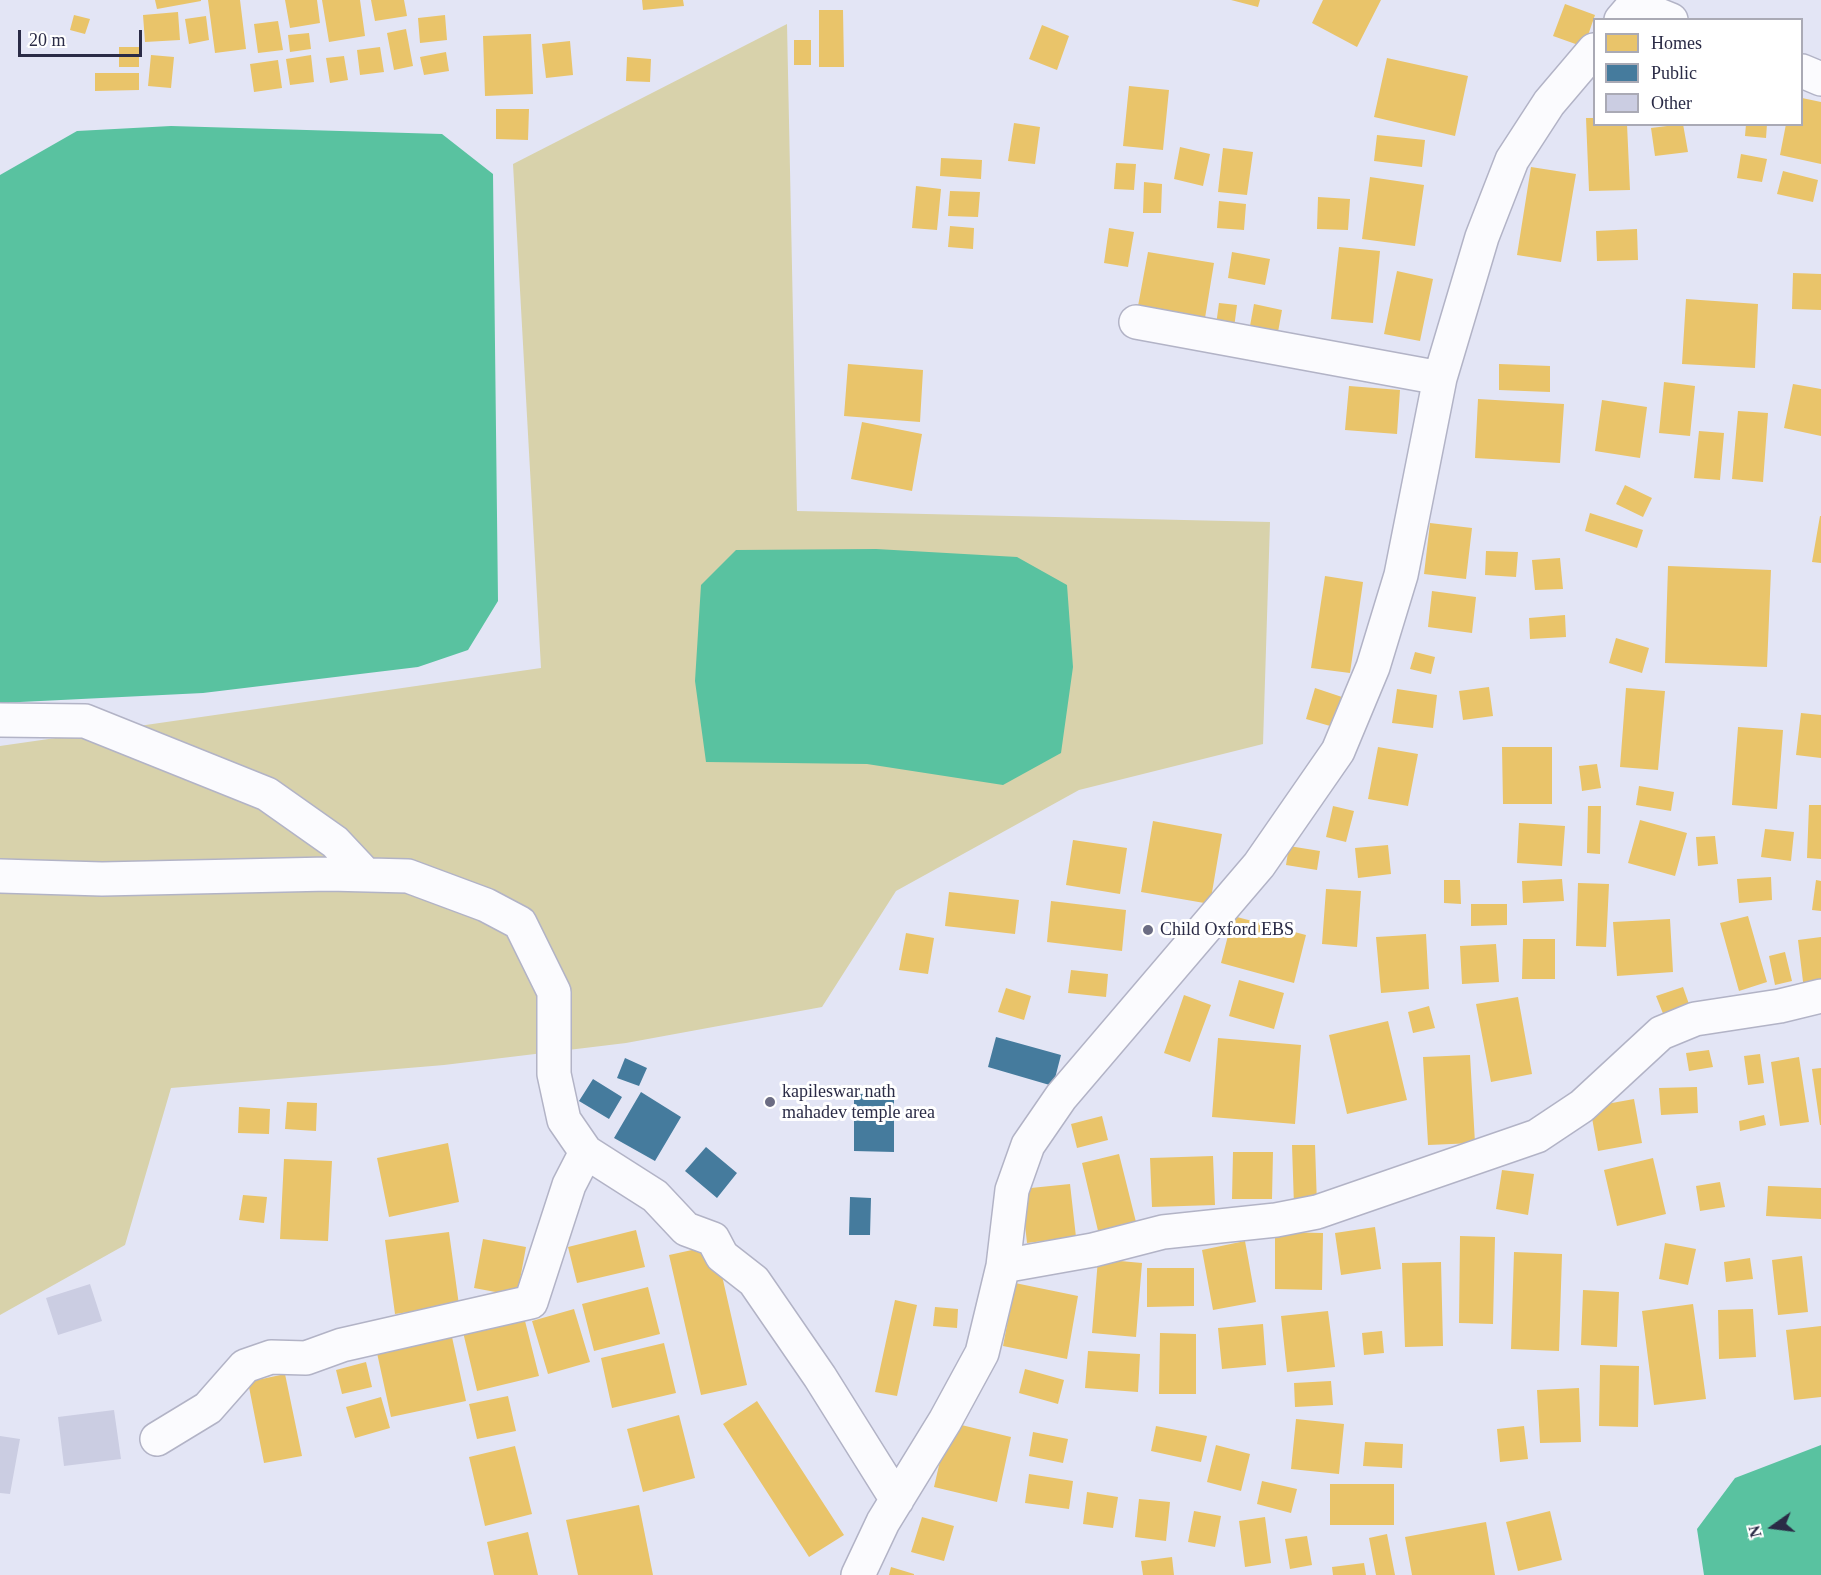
<!DOCTYPE html>
<html>
<head>
<meta charset="utf-8">
<style>
  body { margin:0 }
  #map { position:relative; width:1821px; height:1575px; overflow:hidden; background:#e3e5f5; font-family:Georgia,serif }
  canvas { display:block }
  .legend { position:absolute; left:1593px; top:18px; width:210px; height:108px; box-sizing:border-box; background:#fff; border:2px solid #aaaab5; margin:0; padding:8px 10px; list-style:none; font-size:18px; color:#2a2b46 }
  .legend li { display:flex; align-items:center; gap:12px; height:30px }
  .legend b { width:30px; border:2px solid #aaaab5 }
  .north { position:absolute; left:1743px; top:1497px; width:60px; height:60px; -webkit-text-stroke:4px #fff; paint-order:stroke; rotate:256deg; font-size:16px; font-weight:700; line-height:24px; text-align:center; color:#2a2b46 }
  .north::after { content:''; display:block; margin:auto; width:21px; height:27px; background:#2a2b46; clip-path:polygon(50% 0,100% 100%,50% 72%,0 100%) }
  .scale { position:absolute; left:18px; top:30px; width:124px; height:27px; box-sizing:border-box; border:3px solid #2a2b46; border-top:0; padding-left:8px; font-size:18px; line-height:21px; white-space:nowrap; color:#2a2b46; -webkit-text-stroke:4px #fff; paint-order:stroke }
</style>
</head>
<body>
<div id="map">
<canvas width="1821" height="1575"></canvas>
<ul class="legend">
<li><b style="height:16px;background:#e9c46a"></b>Homes</li>
<li><b style="height:16px;background:#457b9d"></b>Public</li>
<li><b style="height:16px;background:#cbcde2"></b>Other</li>
</ul>
<div class="north">N</div>
<div class="scale">20 m</div>
</div>
<script>
const ctx = document.querySelector('canvas').getContext('2d');
ctx.lineJoin = 'round';
function fillPath(path, color) { ctx.fillStyle = color; ctx.fill(path, 'evenodd'); }
function trace(path, color, width, dash) { ctx.strokeStyle = color; ctx.lineWidth = width; ctx.lineCap = dash ? 'butt' : 'round'; ctx.setLineDash(dash || []); ctx.stroke(path); }
function label(font, color, halo, rows, align = 'center') {
  ctx.font = font + ' Georgia,serif'; ctx.lineWidth = 6; ctx.setLineDash([]); ctx.textBaseline = 'middle'; ctx.strokeStyle = halo; ctx.fillStyle = color; for (const [text, x, y, turn = 0] of rows) {
    ctx.save(); ctx.translate(x, y); ctx.rotate((+turn || 0) * Math.PI / 180); ctx.textAlign = isNaN(turn) ? turn : align; if (halo) ctx.strokeText(text, 0, 0); ctx.fillText(text, 0, 0); ctx.restore();
  }
}
const green = new Path2D(`
  M 787,24 L 797,511 L 1270,522 L 1263,744 L 1079,790 L 896,891 L 822,1007 L 626,1043 L 444,1065 L 171,1088 L 125,1245 L 0,1315 L 0,746 L 541,668 L 513,164 Z`);
const water = new Path2D(`
  M 171,126 L 442,134 L 493,174 L 498,601 L 468,650 L 418,667 L 203,693 L 0,703 L 0,175 L 77,131 Z
  M 876,549 L 1017,557 L 1067,585 L 1073,667 L 1061,753 L 1003,785 L 867,764 L 706,762 L 695,681 L 701,585 L 736,550 Z
  M 1821,1445 L 1821,1575 L 1704,1575 L 1697,1529 L 1735,1478 Z`);
const homes = new Path2D(`
  M 155,0 L 201,0 L 201,1 L 157,9 Z
  M 208,0 L 240,0 L 246,49 L 215,53 Z
  M 285,0 L 317,0 L 320,23 L 290,28 Z
  M 322,0 L 360,0 L 365,36 L 329,42 Z
  M 371,0 L 404,0 L 407,16 L 375,21 Z
  M 642,0 L 683,0 L 684,6 L 643,10 Z
  M 1231,0 L 1260,0 L 1258,7 Z
  M 1323,0 L 1381,0 L 1357,47 L 1312,23 Z
  M 1565,4 L 1595,15 L 1584,47 L 1553,36 Z
  M 819,10 L 843,10 L 844,67 L 819,67 Z
  M 178,12 L 180,40 L 145,42 L 143,15 Z
  M 74,15 L 90,19 L 85,34 L 70,30 Z
  M 445,15 L 447,40 L 420,43 L 418,18 Z
  M 206,16 L 209,40 L 189,44 L 185,19 Z
  M 278,21 L 283,50 L 258,53 L 254,24 Z
  M 1042,25 L 1069,36 L 1057,70 L 1029,59 Z
  M 406,29 L 413,66 L 394,70 L 387,33 Z
  M 309,33 L 311,49 L 290,52 L 288,35 Z
  M 531,34 L 533,94 L 485,96 L 483,36 Z
  M 794,40 L 811,40 L 811,65 L 794,65 Z
  M 570,41 L 573,75 L 546,78 L 542,44 Z
  M 119,47 L 139,47 L 139,67 L 119,67 Z
  M 380,47 L 384,72 L 360,75 L 357,50 Z
  M 446,52 L 449,71 L 424,75 L 420,57 Z
  M 151,55 L 174,57 L 171,88 L 148,86 Z
  M 311,55 L 314,82 L 290,85 L 286,59 Z
  M 344,56 L 348,80 L 330,83 L 326,58 Z
  M 627,57 L 651,59 L 650,82 L 626,81 Z
  M 1387,58 L 1468,76 L 1455,136 L 1374,117 Z
  M 278,60 L 282,88 L 254,92 L 250,64 Z
  M 95,73 L 139,73 L 139,90 L 95,91 Z
  M 1129,86 L 1169,90 L 1163,150 L 1123,146 Z
  M 1802,98 L 1821,102 L 1821,164 L 1780,155 L 1786,124 L 1802,124 Z
  M 496,109 L 529,109 L 528,140 L 496,139 Z
  M 1586,118 L 1594,118 L 1594,124 L 1627,124 L 1630,190 L 1589,191 Z
  M 1014,123 L 1040,127 L 1035,164 L 1008,161 Z
  M 1683,124 L 1688,152 L 1655,156 L 1651,128 Z
  M 1746,124 L 1767,124 L 1766,138 L 1745,136 Z
  M 1377,135 L 1425,140 L 1422,167 L 1374,161 Z
  M 1180,147 L 1210,154 L 1203,186 L 1174,179 Z
  M 1223,148 L 1253,152 L 1247,195 L 1218,192 Z
  M 1741,154 L 1767,159 L 1762,182 L 1737,178 Z
  M 941,158 L 982,160 L 981,179 L 940,176 Z
  M 1116,163 L 1136,164 L 1134,190 L 1114,189 Z
  M 1531,167 L 1576,174 L 1561,262 L 1517,255 Z
  M 1783,171 L 1818,180 L 1813,202 L 1777,194 Z
  M 1370,177 L 1424,185 L 1415,246 L 1362,239 Z
  M 1144,182 L 1162,184 L 1161,213 L 1143,213 Z
  M 916,186 L 941,189 L 937,230 L 912,228 Z
  M 950,191 L 980,192 L 978,217 L 948,216 Z
  M 1318,197 L 1350,199 L 1348,230 L 1317,229 Z
  M 1219,201 L 1246,204 L 1244,230 L 1217,228 Z
  M 950,226 L 974,228 L 973,249 L 948,247 Z
  M 1109,228 L 1134,232 L 1128,267 L 1104,263 Z
  M 1637,229 L 1638,260 L 1597,261 L 1596,231 Z
  M 1339,247 L 1380,251 L 1373,323 L 1331,319 Z
  M 1148,252 L 1214,263 L 1205,318 L 1138,306 Z
  M 1232,252 L 1270,259 L 1265,285 L 1228,278 Z
  M 1397,271 L 1433,279 L 1420,341 L 1384,334 Z
  M 1793,273 L 1821,274 L 1821,310 L 1792,309 Z
  M 1686,299 L 1758,304 L 1755,368 L 1682,364 Z
  M 1219,303 L 1237,305 L 1234,328 L 1216,325 Z
  M 1254,304 L 1282,310 L 1278,332 L 1250,326 Z
  M 848,364 L 923,370 L 920,422 L 844,416 Z
  M 1499,364 L 1550,366 L 1550,392 L 1499,390 Z
  M 1664,382 L 1695,386 L 1690,436 L 1659,433 Z
  M 1793,384 L 1821,389 L 1821,436 L 1784,428 Z
  M 1349,386 L 1400,390 L 1397,434 L 1345,430 Z
  M 1478,399 L 1564,404 L 1560,463 L 1475,458 Z
  M 1602,400 L 1647,407 L 1640,458 L 1595,451 Z
  M 1738,411 L 1768,413 L 1763,482 L 1732,479 Z
  M 862,422 L 922,434 L 912,491 L 851,479 Z
  M 1699,431 L 1724,433 L 1720,480 L 1694,478 Z
  M 1625,485 L 1652,498 L 1643,517 L 1616,504 Z
  M 1590,513 L 1643,530 L 1637,548 L 1585,531 Z
  M 1820,516 L 1821,516 L 1821,563 L 1812,562 Z
  M 1430,523 L 1472,528 L 1466,579 L 1424,574 Z
  M 1486,551 L 1518,552 L 1516,577 L 1485,575 Z
  M 1560,558 L 1563,589 L 1535,590 L 1532,560 Z
  M 1668,566 L 1771,570 L 1767,667 L 1665,663 Z
  M 1325,576 L 1363,582 L 1350,673 L 1311,668 Z
  M 1432,591 L 1476,597 L 1472,633 L 1428,627 Z
  M 1565,615 L 1566,637 L 1530,639 L 1529,618 Z
  M 1616,638 L 1649,648 L 1642,673 L 1609,663 Z
  M 1415,652 L 1435,657 L 1431,674 L 1410,669 Z
  M 1489,687 L 1493,716 L 1463,720 L 1459,691 Z
  M 1315,688 L 1345,698 L 1337,728 L 1306,719 Z
  M 1626,688 L 1665,691 L 1658,770 L 1620,767 Z
  M 1397,689 L 1437,695 L 1433,728 L 1392,723 Z
  M 1801,713 L 1821,715 L 1821,758 L 1796,755 Z
  M 1738,727 L 1783,730 L 1777,809 L 1732,805 Z
  M 1378,747 L 1418,754 L 1408,806 L 1368,799 Z
  M 1502,747 L 1552,747 L 1552,804 L 1503,804 Z
  M 1597,764 L 1601,788 L 1582,791 L 1579,766 Z
  M 1639,786 L 1674,792 L 1671,811 L 1636,805 Z
  M 1809,805 L 1821,805 L 1821,859 L 1807,858 Z
  M 1333,806 L 1354,811 L 1346,842 L 1326,837 Z
  M 1588,806 L 1601,806 L 1600,854 L 1587,853 Z
  M 1640,820 L 1687,833 L 1675,876 L 1628,863 Z
  M 1153,821 L 1222,834 L 1210,904 L 1141,892 Z
  M 1519,823 L 1565,826 L 1562,866 L 1517,863 Z
  M 1765,829 L 1794,832 L 1791,861 L 1761,857 Z
  M 1715,836 L 1718,864 L 1698,866 L 1696,837 Z
  M 1073,840 L 1127,848 L 1120,894 L 1066,885 Z
  M 1388,845 L 1391,874 L 1358,878 L 1355,848 Z
  M 1289,846 L 1320,851 L 1317,870 L 1286,865 Z
  M 1771,877 L 1772,900 L 1739,903 L 1737,879 Z
  M 1562,879 L 1564,901 L 1523,903 L 1522,881 Z
  M 1444,880 L 1460,880 L 1461,904 L 1444,903 Z
  M 1816,880 L 1821,881 L 1821,911 L 1812,910 Z
  M 1578,883 L 1609,884 L 1606,947 L 1576,946 Z
  M 1326,889 L 1361,891 L 1357,947 L 1322,944 Z
  M 949,892 L 1019,900 L 1015,934 L 945,926 Z
  M 1051,901 L 1126,910 L 1122,951 L 1047,942 Z
  M 1471,904 L 1507,904 L 1507,925 L 1471,926 Z
  M 1233,916 L 1306,935 L 1294,983 L 1221,963 Z
  M 1748,916 L 1767,982 L 1739,991 L 1720,923 Z
  M 1670,919 L 1673,972 L 1617,976 L 1613,922 Z
  M 906,933 L 934,938 L 928,974 L 899,970 Z
  M 1426,934 L 1429,989 L 1381,993 L 1376,937 Z
  M 1821,937 L 1821,987 L 1804,990 L 1798,940 Z
  M 1523,939 L 1555,939 L 1555,979 L 1522,979 Z
  M 1496,944 L 1499,982 L 1462,984 L 1460,946 Z
  M 1785,952 L 1792,981 L 1775,985 L 1769,956 Z
  M 1071,970 L 1108,974 L 1106,997 L 1068,993 Z
  M 1239,980 L 1284,993 L 1274,1029 L 1229,1016 Z
  M 1683,987 L 1690,1007 L 1664,1016 L 1656,996 Z
  M 1006,988 L 1031,996 L 1024,1020 L 998,1012 Z
  M 1184,995 L 1211,1005 L 1190,1062 L 1164,1053 Z
  M 1518,997 L 1532,1074 L 1491,1082 L 1476,1004 Z
  M 1429,1006 L 1435,1028 L 1413,1033 L 1408,1012 Z
  M 1388,1021 L 1407,1100 L 1347,1114 L 1329,1035 Z
  M 1218,1038 L 1301,1045 L 1295,1124 L 1212,1117 Z
  M 1709,1050 L 1713,1067 L 1689,1071 L 1686,1053 Z
  M 1760,1054 L 1764,1083 L 1748,1085 L 1744,1056 Z
  M 1470,1055 L 1475,1143 L 1428,1145 L 1423,1057 Z
  M 1799,1057 L 1809,1122 L 1780,1126 L 1771,1062 Z
  M 1821,1068 L 1821,1125 L 1820,1125 L 1812,1069 Z
  M 1697,1087 L 1698,1113 L 1661,1115 L 1659,1088 Z
  M 1634,1099 L 1642,1143 L 1598,1151 L 1590,1107 Z
  M 287,1102 L 317,1103 L 316,1131 L 285,1129 Z
  M 239,1107 L 270,1109 L 269,1134 L 238,1133 Z
  M 1764,1115 L 1766,1125 L 1740,1131 L 1739,1121 Z
  M 1102,1116 L 1108,1140 L 1077,1148 L 1071,1124 Z
  M 448,1143 L 459,1202 L 389,1217 L 377,1158 Z
  M 1292,1145 L 1315,1145 L 1317,1205 L 1294,1206 Z
  M 1233,1152 L 1273,1152 L 1272,1199 L 1232,1199 Z
  M 1119,1154 L 1137,1226 L 1099,1235 L 1082,1163 Z
  M 1213,1156 L 1215,1205 L 1152,1207 L 1150,1158 Z
  M 1653,1158 L 1666,1214 L 1617,1226 L 1604,1170 Z
  M 284,1159 L 332,1161 L 328,1241 L 280,1239 Z
  M 1502,1170 L 1534,1174 L 1528,1215 L 1496,1209 Z
  M 1720,1182 L 1725,1207 L 1700,1211 L 1696,1186 Z
  M 1070,1184 L 1076,1237 L 1027,1243 L 1021,1189 Z
  M 1768,1186 L 1821,1188 L 1821,1219 L 1766,1216 Z
  M 243,1195 L 267,1197 L 264,1223 L 239,1220 Z
  M 1375,1227 L 1381,1269 L 1341,1275 L 1335,1233 Z
  M 636,1230 L 645,1267 L 577,1283 L 568,1247 Z
  M 449,1232 L 459,1305 L 395,1314 L 385,1240 Z
  M 1275,1232 L 1323,1233 L 1322,1290 L 1275,1289 Z
  M 1460,1236 L 1495,1237 L 1493,1324 L 1459,1323 Z
  M 483,1239 L 526,1247 L 517,1296 L 474,1288 Z
  M 1245,1241 L 1256,1302 L 1213,1310 L 1202,1250 Z
  M 1665,1243 L 1696,1249 L 1688,1285 L 1659,1279 Z
  M 715,1245 L 747,1385 L 701,1395 L 669,1255 Z
  M 1514,1252 L 1562,1254 L 1559,1351 L 1511,1349 Z
  M 1802,1256 L 1808,1312 L 1778,1315 L 1772,1260 Z
  M 1750,1258 L 1753,1279 L 1726,1282 L 1724,1262 Z
  M 1098,1259 L 1142,1263 L 1136,1337 L 1092,1333 Z
  M 1441,1262 L 1443,1346 L 1405,1347 L 1402,1263 Z
  M 1147,1268 L 1194,1268 L 1194,1306 L 1147,1307 Z
  M 1015,1283 L 1078,1296 L 1067,1359 L 1003,1346 Z
  M 648,1287 L 660,1334 L 594,1351 L 582,1304 Z
  M 1583,1290 L 1619,1292 L 1617,1347 L 1581,1345 Z
  M 895,1300 L 917,1305 L 897,1396 L 875,1392 Z
  M 1693,1304 L 1706,1399 L 1654,1405 L 1642,1311 Z
  M 935,1307 L 958,1309 L 957,1328 L 933,1326 Z
  M 574,1309 L 590,1362 L 548,1374 L 532,1321 Z
  M 1753,1309 L 1756,1357 L 1719,1359 L 1718,1310 Z
  M 1328,1311 L 1335,1367 L 1287,1372 L 1281,1316 Z
  M 524,1317 L 539,1376 L 477,1391 L 463,1332 Z
  M 1263,1324 L 1266,1365 L 1222,1369 L 1218,1328 Z
  M 1821,1326 L 1821,1397 L 1794,1400 L 1786,1330 Z
  M 1382,1331 L 1384,1353 L 1364,1355 L 1362,1333 Z
  M 1160,1333 L 1196,1334 L 1196,1394 L 1159,1394 Z
  M 452,1337 L 466,1401 L 391,1417 L 377,1353 Z
  M 664,1343 L 676,1393 L 612,1408 L 601,1358 Z
  M 1088,1351 L 1140,1354 L 1138,1392 L 1085,1388 Z
  M 366,1362 L 372,1387 L 342,1394 L 336,1370 Z
  M 1600,1365 L 1639,1366 L 1638,1427 L 1599,1426 Z
  M 1025,1369 L 1064,1380 L 1058,1404 L 1019,1393 Z
  M 285,1374 L 302,1456 L 264,1463 L 248,1382 Z
  M 1331,1381 L 1333,1405 L 1295,1407 L 1294,1383 Z
  M 1579,1388 L 1581,1442 L 1540,1443 L 1537,1390 Z
  M 508,1396 L 516,1431 L 477,1439 L 469,1404 Z
  M 381,1397 L 390,1428 L 355,1438 L 346,1407 Z
  M 757,1401 L 844,1535 L 809,1557 L 723,1424 Z
  M 679,1415 L 695,1478 L 643,1492 L 627,1429 Z
  M 1296,1419 L 1344,1424 L 1339,1474 L 1291,1469 Z
  M 949,1422 L 1011,1437 L 997,1502 L 934,1487 Z
  M 1156,1426 L 1207,1436 L 1201,1462 L 1151,1451 Z
  M 1524,1426 L 1528,1459 L 1500,1462 L 1497,1429 Z
  M 1033,1432 L 1068,1439 L 1063,1463 L 1029,1456 Z
  M 1365,1442 L 1403,1444 L 1402,1468 L 1363,1466 Z
  M 1216,1445 L 1250,1454 L 1241,1491 L 1207,1482 Z
  M 515,1446 L 532,1514 L 485,1526 L 469,1457 Z
  M 1029,1474 L 1073,1481 L 1069,1509 L 1025,1503 Z
  M 1262,1481 L 1297,1489 L 1291,1513 L 1257,1504 Z
  M 1330,1484 L 1394,1484 L 1394,1525 L 1330,1525 Z
  M 1087,1492 L 1118,1497 L 1113,1528 L 1083,1524 Z
  M 1139,1499 L 1170,1502 L 1166,1541 L 1135,1537 Z
  M 639,1505 L 653,1575 L 578,1575 L 566,1520 Z
  M 1194,1511 L 1221,1516 L 1215,1547 L 1188,1542 Z
  M 1550,1511 L 1562,1560 L 1518,1571 L 1506,1522 Z
  M 922,1517 L 954,1526 L 944,1561 L 911,1552 Z
  M 1265,1517 L 1271,1563 L 1245,1567 L 1239,1521 Z
  M 1486,1522 L 1495,1575 L 1412,1575 L 1405,1537 Z
  M 528,1532 L 538,1575 L 494,1575 L 487,1542 Z
  M 1387,1534 L 1395,1575 L 1376,1575 L 1369,1538 Z
  M 1307,1536 L 1312,1565 L 1290,1569 L 1285,1539 Z
  M 1172,1557 L 1174,1575 L 1143,1575 L 1141,1561 Z
  M 1364,1563 L 1366,1575 L 1333,1575 L 1332,1567 Z
  M 891,1567 L 914,1574 L 914,1575 L 889,1575 Z`);
const public = new Path2D(`
  M 996,1037 L 1061,1055 L 1053,1086 L 988,1067 Z
  M 625,1058 L 647,1068 L 639,1086 L 617,1078 Z
  M 593,1079 L 622,1097 L 609,1119 L 579,1101 Z
  M 641,1092 L 681,1117 L 655,1161 L 614,1138 Z
  M 854,1094 L 894,1094 L 894,1152 L 854,1151 Z
  M 706,1147 L 737,1173 L 717,1198 L 685,1171 Z
  M 850,1197 L 871,1198 L 870,1235 L 849,1235 Z`);
const building = new Path2D(`
  M 90,1284 L 102,1321 L 58,1335 L 46,1298 Z
  M 114,1410 L 121,1459 L 64,1466 L 58,1417 Z
  M 0,1436 L 20,1439 L 10,1494 L 0,1493 Z`);
const minor = new Path2D(`
  M 1621,20 L 1634,5 L 1671,20
  M 1802,71 L 1821,79
  M 1136,322 L 1440,378
  M 0,720 L 85,721 L 267,794 L 335,842 L 366,875
  M 0,876 L 102,879 L 329,874 L 408,876 L 486,905 L 520,923 L 554,992 L 554,1074 L 564,1120 L 586,1152
  M 1003,1266 L 1093,1250 L 1163,1232 L 1276,1220 L 1317,1212 L 1537,1136 L 1582,1106 L 1661,1033 L 1695,1019 L 1780,1006 L 1821,996
  M 157,1439 L 208,1408 L 245,1366 L 271,1357 L 306,1358 L 342,1345 L 531,1302 L 569,1185 L 586,1152 L 655,1196 L 686,1229 L 713,1239 L 722,1256 L 754,1281 L 820,1377 L 897,1500
  M 858,1575 L 883,1522 L 945,1421 L 982,1353 L 1003,1266 L 1012,1190 L 1028,1145 L 1061,1097 L 1259,865 L 1338,751 L 1373,667 L 1401,575 L 1440,378 L 1482,237 L 1512,160 L 1549,103 L 1594,50`);
const markers = [
  [1148,930,6,"#6b6c83"],
  [770,1102,6,"#6b6c83"]
];
const poiNames = [
  ["Child Oxford EBS",1160,930],
  ["kapileswar nath",782,1092],
  ["mahadev temple area",782,1113]
];
fillPath(green, '#d8d2ab');
fillPath(water, '#59c2a0');
fillPath(homes, '#e9c46a');
fillPath(public, '#457b9d');
fillPath(building, '#cbcde2');
trace(minor, '#b2b3c6', 36);
trace(minor, '#fbfbfe', 33);
for (const [x, y, r, color] of markers) { const dot = new Path2D(); dot.arc(x, y, r, 0, 2 * Math.PI); ctx.fillStyle = color; ctx.fill(dot); trace(dot, '#fff', 2); }
label('18px', '#2a2b46', '#fff', poiNames, 'left');
</script>
</body>
</html>
